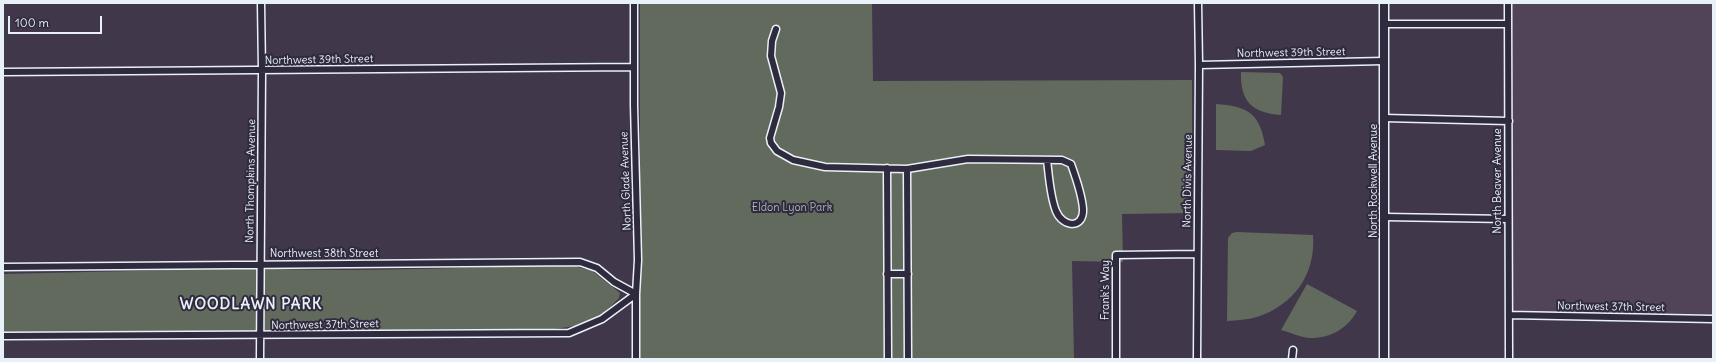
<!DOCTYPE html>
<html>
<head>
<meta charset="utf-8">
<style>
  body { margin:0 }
  #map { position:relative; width:1716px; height:362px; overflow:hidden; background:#41374b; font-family:Delius,sans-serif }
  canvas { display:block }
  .frame { position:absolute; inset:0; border:4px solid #e8f1f8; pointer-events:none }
  .scale { position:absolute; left:8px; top:16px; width:94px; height:18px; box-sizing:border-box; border:2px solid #e8f1f8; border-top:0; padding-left:5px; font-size:12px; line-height:14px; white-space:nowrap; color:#e8f1f8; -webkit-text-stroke:3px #2f2a3d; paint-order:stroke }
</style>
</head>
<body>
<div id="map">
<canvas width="1716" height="362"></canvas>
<div class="frame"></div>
<div class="scale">100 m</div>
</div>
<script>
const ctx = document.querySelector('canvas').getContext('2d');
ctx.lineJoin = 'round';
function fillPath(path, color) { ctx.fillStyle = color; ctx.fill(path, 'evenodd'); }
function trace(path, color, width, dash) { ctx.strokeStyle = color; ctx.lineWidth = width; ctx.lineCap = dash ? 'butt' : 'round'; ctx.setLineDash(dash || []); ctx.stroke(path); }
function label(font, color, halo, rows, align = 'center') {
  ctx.font = font + ' Delius,sans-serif'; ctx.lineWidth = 4; ctx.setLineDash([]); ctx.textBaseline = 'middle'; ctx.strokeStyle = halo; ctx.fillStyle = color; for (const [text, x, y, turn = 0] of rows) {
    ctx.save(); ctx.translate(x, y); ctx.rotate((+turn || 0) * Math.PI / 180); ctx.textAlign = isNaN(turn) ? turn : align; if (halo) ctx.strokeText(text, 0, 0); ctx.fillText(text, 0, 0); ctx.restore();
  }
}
const built = new Path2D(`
  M 1512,3 L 1713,3 L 1713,314 L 1512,312 Z`);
const green = new Path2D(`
  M 640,3 L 872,3 L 873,81 L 1192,80 L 1192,213 L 1122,214 L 1123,262 L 1072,261 L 1074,359 L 640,359 Z
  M 1241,72 L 1280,73 L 1283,77 L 1281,115 C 1252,113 1240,101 1241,72 Z
  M 1216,104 C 1247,106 1260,113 1265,145 L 1251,151 L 1216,150 Z
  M 1237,232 L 1313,235 C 1316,274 1294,305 1257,317 C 1247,320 1237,320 1227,321 L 1228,238 L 1232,233 Z
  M 568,265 L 591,270 L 620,293 L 619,298 L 611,306 L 596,319 L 575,326 L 554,329 L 469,329 L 256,333 L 99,331 L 36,334 L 3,333 L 3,274 L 257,268 C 361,273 465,267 568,265 Z
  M 1307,284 L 1357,311 C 1348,328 1331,338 1311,338 C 1301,338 1290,332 1281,330 Z`);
const street = new Path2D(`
  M 634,3 L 634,105 L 638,260 L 636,294 L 636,359
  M 1508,3 L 1509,359
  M 1385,24 L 1508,24
  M 776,29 L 772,41 L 771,56 L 781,93 L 779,107 L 770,138 L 771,143 L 777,151 L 793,160 L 825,167 L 907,169 L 968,159 L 1062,160 L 1071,164 C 1076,178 1082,194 1083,209 C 1084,229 1063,228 1056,211 C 1050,196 1049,176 1047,160
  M 1199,65 L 1384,61
  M 3,72 L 634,67
  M 1384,118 L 1509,121
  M 887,168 L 888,359
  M 907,169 L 908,359
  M 1385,217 L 1508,219
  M 3,267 L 580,262 L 597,268 L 614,282 L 636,294 L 602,319 L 569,333 L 3,336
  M 887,274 L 908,274
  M 1509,315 L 1713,319
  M 260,359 L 262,71 L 261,3
  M 1116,359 L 1116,255 L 1197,254
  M 1197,359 L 1199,65 L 1198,3
  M 1292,359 L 1293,350`);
const secondary = new Path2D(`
  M 1384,3 L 1384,359`);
const streetNames = [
  ["Northwest 39th Street",1291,53,-1],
  ["Northwest 39th Street",319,60,-1],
  ["North Thompkins Avenue",251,181,-89],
  ["North Glade Avenue",626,181,-92],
  ["North Divis Avenue",1188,181,-89],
  ["North Rockwell Avenue",1374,181,-90],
  ["North Beaver Avenue",1498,181,-90],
  ["Northwest 38th Street",324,254],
  ["Frank's Way",1106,290,-90],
  ["Northwest 37th Street",1611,307,1],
  ["Northwest 37th Street",325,325,-1]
];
const parkNames = [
  ["Eldon Lyon Park",792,208]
];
const districtNames = [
  ["WOODLAWN PARK",251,305]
];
fillPath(built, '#514458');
fillPath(green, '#626a5e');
trace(street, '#e8f1f8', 9);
trace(secondary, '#e8f1f8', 11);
trace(street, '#2f2a3d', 6);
trace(secondary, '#2f2a3d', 8);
label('11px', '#e8f1f8', '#2f2a3d', streetNames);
label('11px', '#acb4b3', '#2f2a3d', parkNames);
ctx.letterSpacing = '1px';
label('bold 15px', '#e8f1f8', '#2f2a3d', districtNames);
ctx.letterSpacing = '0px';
</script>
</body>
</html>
